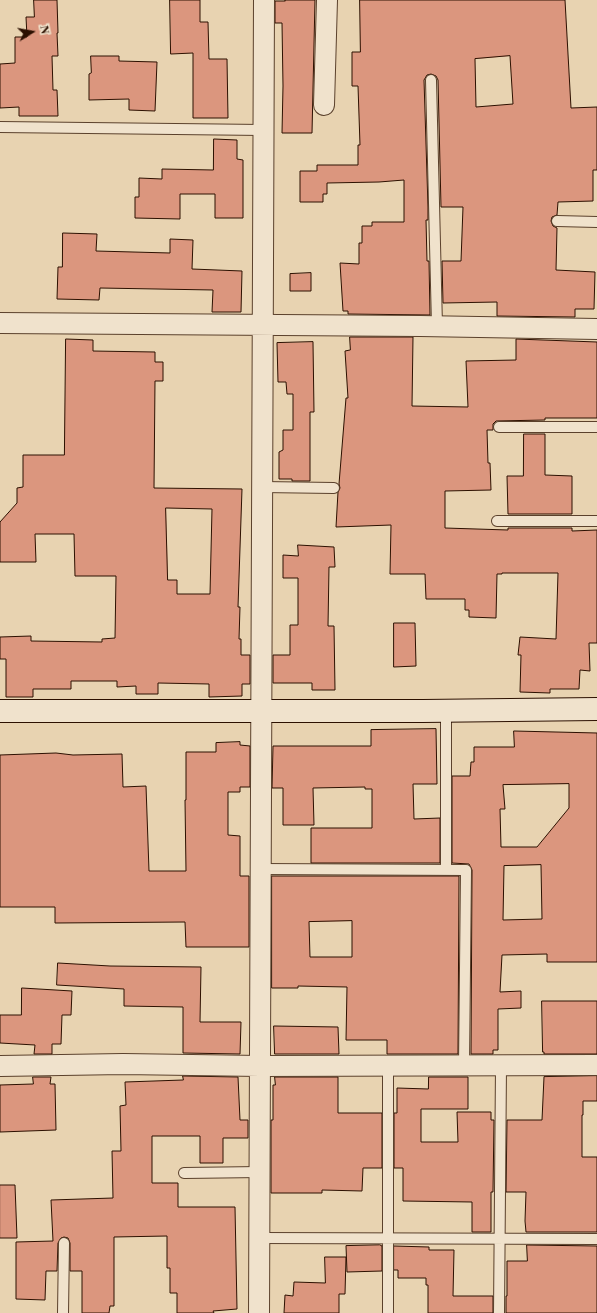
<!DOCTYPE html>
<html>
<head>
<meta charset="utf-8">
<style>
  body { margin:0 }
  #map { position:relative; width:597px; height:1313px; overflow:hidden; background:#e8d3b1; font-family:"Libre Bodoni",serif }
  canvas { display:block }
  .north { position:absolute; left:12px; top:12px; width:40px; height:40px; -webkit-text-stroke:3px #f0e2cc; paint-order:stroke; rotate:79deg; font-size:11px; font-weight:700; line-height:16px; text-align:center; color:#2c1000 }
  .north::after { content:''; display:block; margin:auto; width:14px; height:18px; background:#2c1000; clip-path:polygon(50% 0,100% 100%,50% 72%,0 100%) }
</style>
</head>
<body>
<div id="map">
<canvas width="597" height="1313"></canvas>
<div class="north">N</div>
</div>
<script>
const ctx = document.querySelector('canvas').getContext('2d');
ctx.lineJoin = 'round';
function fillPath(path, color) { ctx.fillStyle = color; ctx.fill(path, 'evenodd'); }
function trace(path, color, width, dash) { ctx.strokeStyle = color; ctx.lineWidth = width; ctx.lineCap = dash ? 'butt' : 'round'; ctx.setLineDash(dash || []); ctx.stroke(path); }
const building = new Path2D(`
  M 34,0 L 57,0 L 58,33 L 57,33 L 58,56 L 52,56 L 53,90 L 57,90 L 58,116 L 19,116 L 19,107 L 0,108 L 0,64 L 15,63 L 15,37 L 27,37 L 26,17 L 34,17 Z
  M 170,0 L 200,0 L 200,22 L 208,22 L 209,59 L 227,59 L 228,118 L 193,118 L 193,53 L 171,54 Z
  M 285,0 L 315,0 L 312,133 L 282,133 L 283,86 L 282,23 L 275,23 L 275,1 L 285,1 Z
  M 360,0 L 565,0 L 571,108 L 597,107 L 597,170 L 593,170 L 593,201 L 558,202 L 557,215 L 552,217 L 551,221 L 553,226 L 557,228 L 556,270 L 595,272 L 594,309 L 575,309 L 575,317 L 497,316 L 497,302 L 443,303 L 442,261 L 461,261 L 463,207 L 441,207 L 438,80 L 436,76 L 431,74 L 427,75 L 424,80 L 428,207 L 428,220 L 426,220 L 427,261 L 429,261 L 430,315 L 348,314 L 348,311 L 343,311 L 340,263 L 359,264 L 359,243 L 362,243 L 362,226 L 372,226 L 372,222 L 404,222 L 404,180 L 379,182 L 327,183 L 327,194 L 323,194 L 323,202 L 300,202 L 300,171 L 317,171 L 317,165 L 358,165 L 358,145 L 360,145 L 358,86 L 352,86 L 352,52 L 360,52 ZM 510,56 L 513,104 L 476,107 L 475,59 Z
  M 91,56 L 119,56 L 119,61 L 157,62 L 155,111 L 129,110 L 129,99 L 89,100 L 89,74 L 91,73 Z
  M 214,139 L 237,140 L 237,159 L 243,160 L 243,218 L 215,218 L 215,194 L 180,194 L 180,219 L 135,218 L 135,197 L 139,197 L 139,178 L 162,179 L 162,169 L 213,170 Z
  M 63,233 L 97,234 L 96,251 L 170,253 L 170,239 L 193,240 L 192,269 L 242,271 L 241,312 L 212,312 L 213,290 L 100,288 L 99,300 L 57,299 L 58,267 L 62,267 Z
  M 311,273 L 311,291 L 290,291 L 290,274 Z
  M 350,337 L 413,337 L 412,406 L 468,407 L 466,361 L 516,360 L 516,339 L 597,342 L 597,418 L 545,418 L 545,420 L 496,421 L 493,424 L 493,430 L 487,430 L 488,463 L 490,463 L 491,490 L 445,491 L 445,528 L 508,530 L 508,528 L 572,528 L 572,531 L 597,530 L 597,643 L 589,643 L 590,671 L 580,670 L 579,689 L 550,689 L 550,693 L 520,692 L 521,655 L 518,655 L 520,637 L 556,639 L 558,573 L 502,573 L 502,574 L 497,574 L 496,618 L 469,617 L 469,610 L 465,610 L 465,599 L 426,599 L 425,574 L 390,574 L 391,525 L 336,527 L 338,492 L 340,488 L 339,484 L 346,398 L 348,398 L 345,351 L 350,350 Z
  M 66,339 L 93,340 L 93,351 L 155,352 L 155,362 L 163,362 L 163,381 L 155,381 L 154,488 L 242,489 L 238,607 L 240,607 L 239,639 L 241,639 L 241,655 L 250,655 L 250,684 L 242,684 L 242,696 L 209,697 L 209,684 L 158,683 L 158,694 L 136,694 L 136,686 L 117,687 L 117,681 L 71,681 L 71,689 L 33,689 L 33,697 L 6,697 L 6,659 L 0,659 L 0,637 L 31,636 L 31,641 L 102,642 L 102,639 L 115,638 L 116,576 L 75,576 L 74,534 L 35,534 L 36,562 L 0,562 L 0,522 L 17,503 L 17,488 L 23,487 L 23,455 L 64,455 ZM 166,508 L 212,509 L 210,594 L 177,594 L 177,580 L 168,580 Z
  M 313,342 L 314,412 L 310,412 L 310,481 L 292,481 L 292,479 L 279,479 L 279,452 L 283,450 L 283,430 L 293,430 L 293,394 L 287,394 L 286,382 L 278,382 L 277,343 Z
  M 524,434 L 545,434 L 545,475 L 572,476 L 572,514 L 508,514 L 507,476 L 523,476 Z
  M 298,545 L 334,547 L 335,567 L 329,567 L 328,626 L 334,626 L 335,690 L 312,690 L 312,683 L 273,683 L 273,655 L 290,655 L 290,625 L 298,625 L 298,578 L 283,578 L 283,555 L 298,556 Z
  M 394,623 L 415,623 L 416,666 L 394,667 Z
  M 436,729 L 437,784 L 413,784 L 414,819 L 440,818 L 440,863 L 311,863 L 311,828 L 372,828 L 372,789 L 365,789 L 365,787 L 313,788 L 314,825 L 283,825 L 283,788 L 272,788 L 273,746 L 371,746 L 371,730 Z
  M 514,731 L 597,733 L 597,962 L 547,962 L 547,954 L 502,955 L 500,992 L 521,991 L 521,1008 L 498,1009 L 498,1050 L 493,1050 L 493,1054 L 471,1054 L 472,870 L 469,864 L 452,863 L 452,776 L 470,776 L 471,762 L 474,762 L 474,747 L 514,747 ZM 569,784 L 569,808 L 537,847 L 501,847 L 500,809 L 505,809 L 503,785 ZM 541,865 L 542,919 L 503,920 L 504,866 Z
  M 240,742 L 240,745 L 250,746 L 250,787 L 240,787 L 240,792 L 228,792 L 228,835 L 240,836 L 240,876 L 249,876 L 249,947 L 186,947 L 185,922 L 55,923 L 55,907 L 0,907 L 0,755 L 56,753 L 73,755 L 122,754 L 123,787 L 146,786 L 149,871 L 186,871 L 185,800 L 186,800 L 186,752 L 216,752 L 216,743 Z
  M 272,876 L 459,876 L 458,1054 L 387,1054 L 387,1040 L 346,1040 L 347,987 L 298,986 L 298,988 L 272,988 ZM 352,921 L 352,957 L 310,957 L 309,922 Z
  M 58,963 L 110,966 L 201,967 L 200,1022 L 241,1022 L 240,1054 L 183,1053 L 183,1007 L 124,1006 L 124,989 L 57,985 Z
  M 22,988 L 72,991 L 71,1015 L 62,1015 L 61,1044 L 52,1044 L 52,1054 L 34,1054 L 35,1045 L 0,1043 L 0,1015 L 21,1015 Z
  M 542,1001 L 597,1001 L 597,1054 L 544,1054 L 544,1052 L 543,1052 Z
  M 274,1026 L 338,1027 L 339,1054 L 275,1054 Z
  M 183,1076 L 238,1077 L 240,1120 L 248,1120 L 248,1138 L 223,1138 L 223,1163 L 200,1163 L 200,1136 L 152,1136 L 152,1183 L 178,1183 L 178,1207 L 235,1207 L 237,1309 L 213,1311 L 214,1313 L 177,1313 L 177,1293 L 170,1293 L 170,1268 L 167,1268 L 167,1236 L 114,1237 L 114,1306 L 110,1306 L 109,1313 L 82,1313 L 82,1271 L 70,1271 L 70,1243 L 68,1238 L 64,1237 L 61,1238 L 58,1243 L 57,1271 L 46,1271 L 45,1300 L 16,1299 L 16,1242 L 53,1241 L 51,1200 L 113,1198 L 112,1151 L 121,1151 L 120,1106 L 126,1105 L 125,1082 L 183,1080 Z
  M 597,1076 L 597,1101 L 583,1101 L 583,1115 L 582,1115 L 582,1157 L 597,1157 L 597,1232 L 526,1232 L 525,1221 L 526,1192 L 506,1192 L 507,1120 L 542,1120 L 544,1077 Z
  M 33,1077 L 51,1077 L 50,1084 L 55,1084 L 56,1130 L 0,1132 L 0,1085 L 33,1084 Z
  M 275,1077 L 338,1077 L 338,1113 L 382,1113 L 382,1168 L 363,1168 L 362,1191 L 322,1190 L 322,1193 L 271,1193 L 271,1120 L 273,1120 L 273,1085 L 275,1085 Z
  M 429,1077 L 468,1077 L 468,1109 L 421,1109 L 421,1142 L 458,1142 L 457,1112 L 491,1112 L 491,1120 L 494,1120 L 493,1192 L 491,1192 L 491,1232 L 472,1232 L 472,1202 L 403,1201 L 403,1168 L 394,1168 L 394,1113 L 397,1113 L 397,1088 L 428,1089 Z
  M 0,1185 L 15,1185 L 17,1238 L 0,1238 Z
  M 380,1245 L 382,1246 L 382,1271 L 347,1272 L 346,1246 Z
  M 527,1245 L 597,1246 L 597,1313 L 506,1313 L 506,1296 L 507,1296 L 507,1261 L 527,1261 Z
  M 394,1246 L 429,1247 L 429,1250 L 454,1250 L 453,1296 L 493,1296 L 493,1313 L 428,1313 L 428,1285 L 426,1285 L 426,1278 L 398,1278 L 398,1270 L 394,1270 Z
  M 325,1257 L 346,1257 L 345,1294 L 339,1294 L 339,1313 L 284,1313 L 285,1295 L 293,1296 L 294,1282 L 325,1283 Z`);
const lane = new Path2D(`
  M 431,80 L 437,326
  M 0,127 L 263,130
  M 557,221 L 597,222
  M 499,427 L 597,427
  M 262,487 L 334,488
  M 497,521 L 597,521
  M 260,869 L 466,870 L 464,1066
  M 446,870 L 446,711
  M 184,1173 L 260,1172
  M 259,1238 L 597,1239
  M 63,1313 L 64,1243
  M 388,1313 L 388,1066
  M 499,1313 L 501,1066`);
const street = new Path2D(`
  M 324,105 L 327,0
  M 0,323 L 420,326 L 597,329
  M 0,1066 L 123,1064 L 260,1066 L 597,1065
  M 259,1313 L 264,0`);
const secondary = new Path2D(`
  M 0,711 L 423,711 L 597,709`);
fillPath(building, '#db967e');
trace(building, '#2c1000', 1);
trace(lane, '#5b412c', 12);
trace(street, '#5b412c', 22);
trace(secondary, '#2c1000', 24);
trace(lane, '#f0e2cc', 10);
trace(street, '#f0e2cc', 20);
trace(secondary, '#f0e2cc', 22);
</script>
</body>
</html>
